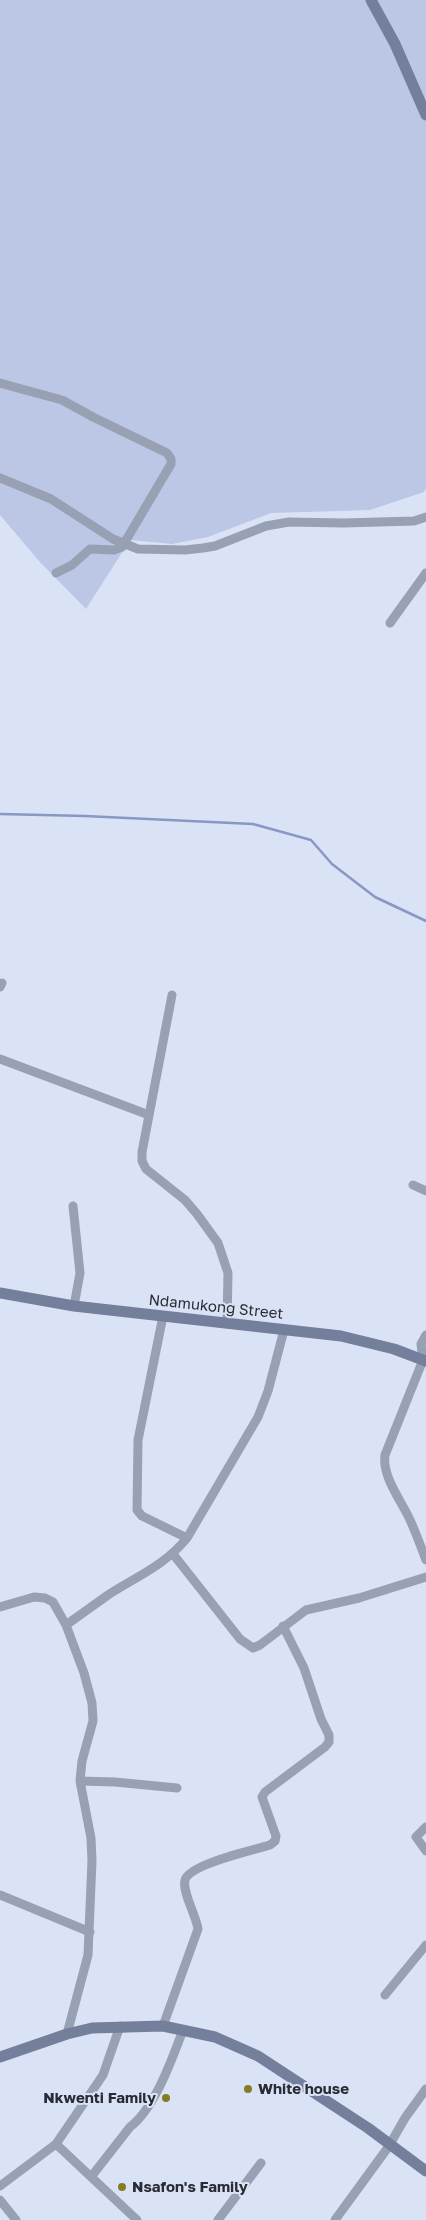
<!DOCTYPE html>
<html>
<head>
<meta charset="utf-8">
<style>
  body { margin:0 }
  canvas { display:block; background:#dae2f6 }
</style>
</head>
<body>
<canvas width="426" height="2220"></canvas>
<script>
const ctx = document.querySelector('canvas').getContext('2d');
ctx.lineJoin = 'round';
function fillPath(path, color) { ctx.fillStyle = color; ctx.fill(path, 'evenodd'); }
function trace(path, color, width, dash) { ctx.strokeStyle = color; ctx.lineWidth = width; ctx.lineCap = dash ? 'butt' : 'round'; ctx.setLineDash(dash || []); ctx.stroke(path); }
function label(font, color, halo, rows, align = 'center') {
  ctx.font = font + ' "Golos Text",sans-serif'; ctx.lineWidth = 4; ctx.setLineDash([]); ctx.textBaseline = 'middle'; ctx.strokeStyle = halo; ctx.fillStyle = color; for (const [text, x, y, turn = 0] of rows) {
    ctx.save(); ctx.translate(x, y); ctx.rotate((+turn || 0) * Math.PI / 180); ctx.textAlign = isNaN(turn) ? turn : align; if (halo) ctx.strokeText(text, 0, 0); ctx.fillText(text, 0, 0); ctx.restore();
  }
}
const green = new Path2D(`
  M 0,0 L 426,0 L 426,488 L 424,492 L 370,510 L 271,513 L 208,537 L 172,544 L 130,540 L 86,609 L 39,561 L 0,515 Z`);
const stream = new Path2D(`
  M 0,814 L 85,816 L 253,824 L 311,840 L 332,864 L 375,897 L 426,921`);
const street = new Path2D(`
  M 0,383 L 62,400 L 93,417 L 167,453 L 171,459 L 171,464 L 122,547 L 114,550 L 90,549 L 72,565 L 56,573
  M 0,478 L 51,499 L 113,539 L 138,549 L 185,550 L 203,548 L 215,546 L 266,526 L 289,522 L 344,523 L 414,521 L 426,517
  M 390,623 L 426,573
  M 0,987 L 2,983
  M 172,995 L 142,1152 L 142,1161 L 146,1169 L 185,1200 L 197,1214 L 218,1243 L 228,1273 L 227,1324
  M 0,1059 L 149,1115
  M 413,1185 L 426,1191
  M 73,1206 L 80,1273 L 74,1306
  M 163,1316 L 138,1440 L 137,1510 L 142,1516 L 187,1538
  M 426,1335 L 421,1344 L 423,1360 L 385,1455 C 382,1477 401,1500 410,1520 C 416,1533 421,1547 426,1560
  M 173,1554 L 240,1639 L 253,1648 L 260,1645 L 306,1610 L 359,1598 L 426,1577
  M 0,1607 L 34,1597 L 45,1598 L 53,1602 L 66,1625 L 84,1673 L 92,1703 L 93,1721 L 82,1761 L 80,1781 L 91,1838 L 92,1861 L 88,1955 L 67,2034
  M 66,1625 C 80,1615 94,1605 108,1595 C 137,1576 164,1566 187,1538 L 258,1417 L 268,1391 L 284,1330
  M 80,1781 L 115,1782 L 177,1788
  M 426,1827 L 416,1837 L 426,1851
  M 0,1895 L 90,1932
  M 385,1995 L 426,1945
  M 163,2026 L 198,1929 C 196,1915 182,1892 185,1880 C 189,1864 254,1850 270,1845 L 275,1841 L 276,1836 L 262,1797 L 265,1792 L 325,1747 L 329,1742 L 329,1735 L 321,1719 L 304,1668 L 283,1626
  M 56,2144 L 137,2220
  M 91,2177 L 130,2127 C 155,2108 172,2059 183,2030
  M 0,2186 L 56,2144 L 103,2075 L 120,2026
  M 0,2200 L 16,2220
  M 218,2220 L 261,2163
  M 335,2220 L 389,2146 L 405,2118 L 426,2089`);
const secondary = new Path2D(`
  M 371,0 L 395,44 L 426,115
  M 0,1293 L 74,1306 L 341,1336 L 394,1349 L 426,1361
  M 0,2057 L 67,2034 L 92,2028 L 163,2026 L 215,2037 L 258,2056 L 368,2128 L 426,2171`);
const markers = [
  [248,2089,5,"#857d24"],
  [166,2098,5,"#857d24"],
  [122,2187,5,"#857d24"]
];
const streetNames = [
  ["Ndamukong Street",216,1307,6]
];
const poiNames = [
  ["White house",258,2089],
  ["Nkwenti Family",156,2098,"right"],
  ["Nsafon's Family",132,2187]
];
fillPath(green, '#bbc7e4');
trace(stream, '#8898c2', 2.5);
trace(street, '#98a0b3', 9);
trace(secondary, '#747f9b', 11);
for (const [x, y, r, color] of markers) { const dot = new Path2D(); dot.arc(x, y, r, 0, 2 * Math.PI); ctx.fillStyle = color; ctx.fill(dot); trace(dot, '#dae2f6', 2); }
label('15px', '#292c33', '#dae2f6', streetNames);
label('bold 15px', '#292c33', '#dae2f6', poiNames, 'left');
</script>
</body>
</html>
